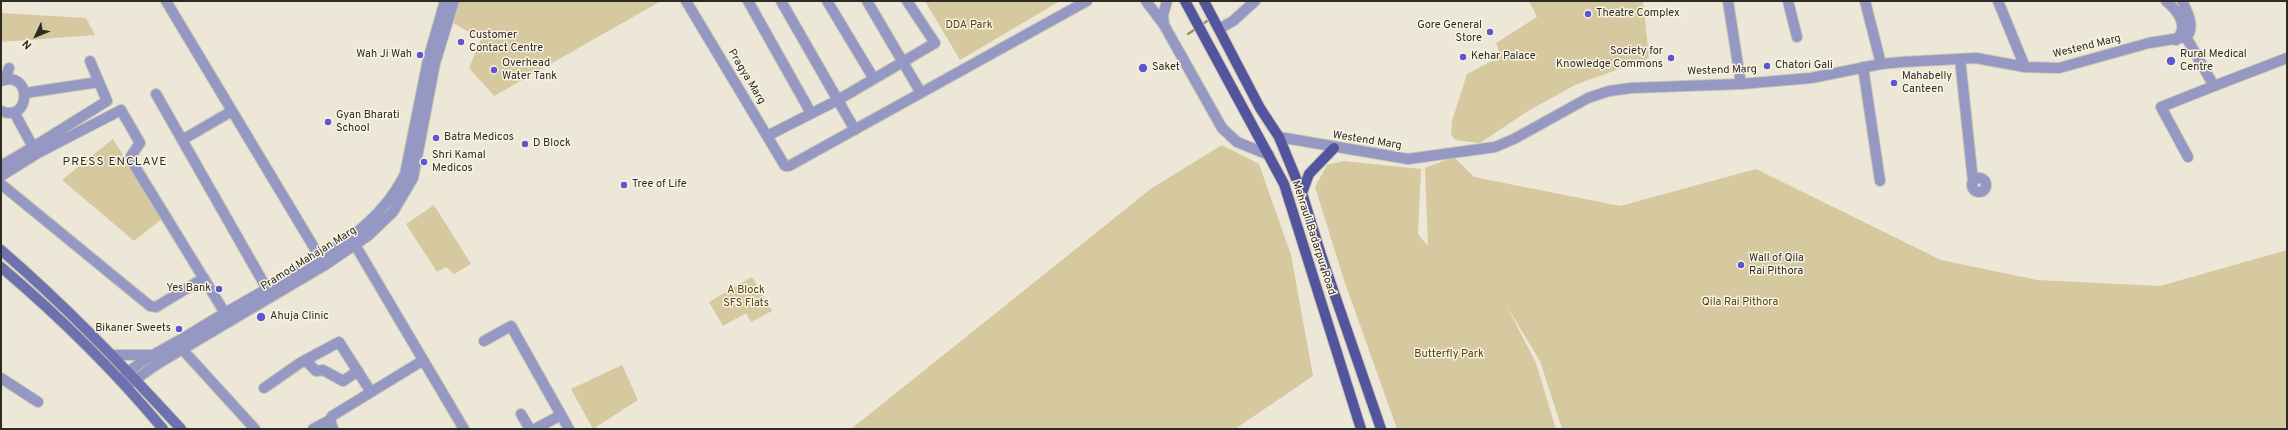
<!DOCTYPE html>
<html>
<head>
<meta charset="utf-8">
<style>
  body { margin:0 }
  #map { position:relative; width:2288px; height:430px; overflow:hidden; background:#ede7d7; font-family:Overpass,sans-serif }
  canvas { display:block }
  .frame { position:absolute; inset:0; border:2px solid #2d2b25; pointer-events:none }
  .north { position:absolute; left:16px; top:16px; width:40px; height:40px; -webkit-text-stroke:3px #faf4e4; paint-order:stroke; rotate:226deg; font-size:11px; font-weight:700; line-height:16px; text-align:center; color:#2d2b25 }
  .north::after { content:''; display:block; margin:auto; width:14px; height:18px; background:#2d2b25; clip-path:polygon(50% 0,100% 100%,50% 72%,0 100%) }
</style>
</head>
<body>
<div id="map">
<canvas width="2288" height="430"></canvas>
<div class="frame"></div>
<div class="north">N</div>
</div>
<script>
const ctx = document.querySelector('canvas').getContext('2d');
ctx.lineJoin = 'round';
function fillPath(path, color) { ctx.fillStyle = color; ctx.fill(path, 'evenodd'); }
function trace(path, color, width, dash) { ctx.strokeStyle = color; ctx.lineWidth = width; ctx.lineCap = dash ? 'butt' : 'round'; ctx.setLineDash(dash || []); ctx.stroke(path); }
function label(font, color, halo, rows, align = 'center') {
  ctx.font = font + ' Overpass,sans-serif'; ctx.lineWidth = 3; ctx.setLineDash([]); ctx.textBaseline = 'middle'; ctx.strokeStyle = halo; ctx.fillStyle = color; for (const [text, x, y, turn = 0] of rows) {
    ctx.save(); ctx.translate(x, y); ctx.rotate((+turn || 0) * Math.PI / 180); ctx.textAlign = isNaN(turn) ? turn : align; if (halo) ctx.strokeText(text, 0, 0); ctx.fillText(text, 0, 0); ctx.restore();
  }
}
const green = new Path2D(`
  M 457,1 L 661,1 L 494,96 L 469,68 L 481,39 L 450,21 Z
  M 925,1 L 1060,1 L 960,60 Z
  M 1529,1 L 1643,1 L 1649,58 L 1575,85 L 1528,111 L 1480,143 L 1455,140 L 1451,134 L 1452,121 L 1467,74 L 1501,56 L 1496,43 L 1537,17 Z
  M 1,13 L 86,18 L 95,35 L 1,42 Z
  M 113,139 L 163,218 L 134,241 L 62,180 Z
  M 1222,145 L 1259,164 L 1291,255 L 1313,376 L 1235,429 L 851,429 L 1152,188 Z
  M 1454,157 L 1474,177 L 1620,206 L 1756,169 L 1941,260 L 2037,280 L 2160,286 L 2287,250 L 2287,429 L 1562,429 L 1540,361 L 1506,305 L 1536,363 L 1556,429 L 1397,429 L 1344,280 L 1315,187 L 1327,165 L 1343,161 L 1421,169 L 1418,234 L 1428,246 L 1425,168 Z
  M 434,205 L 471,264 L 454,274 L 446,267 L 437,272 L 406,224 Z
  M 752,277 L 772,311 L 751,322 L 746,313 L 723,326 L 709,302 Z
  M 622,365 L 638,400 L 593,429 L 571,389 Z`);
const stream = new Path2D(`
  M 1201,25 L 1207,21
  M 1188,34 L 1197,28`);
const minor = new Path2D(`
  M 166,1 L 324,264
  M 686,1 L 785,166 L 789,166 L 1087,1
  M 748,1 L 811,113
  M 781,1 L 855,130
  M 827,1 L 874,79
  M 867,1 L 921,93
  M 1146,1 L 1164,25
  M 1167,1 L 1163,15 L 1164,25 L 1222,128 L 1237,142 L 1269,155
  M 1728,1 L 1741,84
  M 1788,1 L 1797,37
  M 1865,1 L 1881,64
  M 1998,1 L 2025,67
  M 1219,29 L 1233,21 L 1255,1
  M 2186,37 L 2214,86 L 2287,58
  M 1960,59 L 1973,181
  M 1863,67 L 1880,181
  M 5,80 L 9,68
  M 1,81 C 33,69 31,124 1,111
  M 25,93 L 99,82
  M 156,94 L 267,289
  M 767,136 L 838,100 L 935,43 L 907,1
  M 182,140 L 232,111
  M 33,147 L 107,101 L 90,61
  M 2188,157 L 2161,107 L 2214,86
  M 1,166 L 33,147 L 14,112
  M 1,176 L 38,153 L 121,110 L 140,143 L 131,156 L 131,160 L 225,313
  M1972 185a7 7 0 1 1 14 0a7 7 0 1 1-14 0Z
  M 1,184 L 150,306 L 156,307 L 204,278
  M 351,238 L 464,429
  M 484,341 L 511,326 L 569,429
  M 182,349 L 255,429
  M 305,360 L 316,371 L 323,370 L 343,381 L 358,371
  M 1,378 L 38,402
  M 264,388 L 300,363 L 339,342 L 371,392
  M 521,414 L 530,429
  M 313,429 L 330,420
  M 333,429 L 330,420 L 332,416 L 422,361
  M 535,429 L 561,415`);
const tertiary = new Path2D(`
  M 2166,1 C 2178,11 2190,27 2176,40
  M 1279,137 L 1408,159 L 1495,147 L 1514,139 L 1588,98 L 1609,91 L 1631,88 L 1741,84 L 1811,78 L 1881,64 L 1902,62 L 1976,58 L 2025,67 L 2059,68 L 2149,43 L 2186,37 C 2196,28 2187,11 2182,1
  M 114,355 L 154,355
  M 122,378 C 138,362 160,351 180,340 C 209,322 238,305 267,289 C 318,259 378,230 405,174 L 428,60 L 445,1
  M 126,386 L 159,363 L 325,265 L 369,235 L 393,212 L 413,178 L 435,63 L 454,1`);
const secondary = new Path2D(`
  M 1,250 C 66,306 123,366 181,429
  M 1,267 C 60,317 114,370 163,429`);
const primary = new Path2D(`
  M 1185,1 L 1284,184 L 1361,429
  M 1204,1 L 1260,108 L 1279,137 L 1302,193 L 1321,255 L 1381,429
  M 1302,193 L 1309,174 L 1334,148`);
const markers = [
  [1588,14,4,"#5c57d0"],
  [1490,32,4,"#5c57d0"],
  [461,42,4,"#5c57d0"],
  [420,55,4,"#5c57d0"],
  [1463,57,4,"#5c57d0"],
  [1671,58,4,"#5c57d0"],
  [2171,61,5,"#5c57d0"],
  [1767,66,4,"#5c57d0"],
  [1143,68,5,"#5c57d0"],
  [494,70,4,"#5c57d0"],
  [1894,83,4,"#5c57d0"],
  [328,122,4,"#5c57d0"],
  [436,138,4,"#5c57d0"],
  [525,144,4,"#5c57d0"],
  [424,162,4,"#5c57d0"],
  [624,185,4,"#5c57d0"],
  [1741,265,4,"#5c57d0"],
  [219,289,4,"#5c57d0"],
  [261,317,5,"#5c57d0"],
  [179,329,4,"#5c57d0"]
];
const poiNames = [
  ["Theatre Complex",1596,14],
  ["Gore General",1482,26,"right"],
  ["Store",1482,39,"right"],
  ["Customer",469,36],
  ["Contact Centre",469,49],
  ["Society for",1663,52,"right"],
  ["Knowledge Commons",1663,65,"right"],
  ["Wah Ji Wah",412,55,"right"],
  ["Rural Medical",2180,55],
  ["Centre",2180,68],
  ["Kehar Palace",1471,57],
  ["Overhead",502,64],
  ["Water Tank",502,77],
  ["Chatori Gali",1775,66],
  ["Saket",1152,68],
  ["Mahabelly",1902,77],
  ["Canteen",1902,90],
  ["Gyan Bharati",336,116],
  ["School",336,129],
  ["Batra Medicos",444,138],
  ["D Block",533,144],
  ["Shri Kamal",432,156],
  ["Medicos",432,169],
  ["Tree of Life",632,185],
  ["Wall of Qila",1749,259],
  ["Rai Pithora",1749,272],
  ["Yes Bank",211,289,"right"],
  ["Ahuja Clinic",270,317],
  ["Bikaner Sweets",171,329,"right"]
];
const parkNames = [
  ["DDA Park",969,26],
  ["A Block",746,291],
  ["SFS Flats",746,304],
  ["Qila Rai Pithora",1740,303],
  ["Butterfly Park",1449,355]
];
const streetNames = [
  ["Westend Marg",2087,47,-14],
  ["Westend Marg",1722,71,-2],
  ["Pragya Marg",746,77,59],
  ["Westend Marg",1367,141,9],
  ["Mehrauli Badarpur Road",1313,238,72],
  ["Pramod Mahajan Marg",309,259,-32]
];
const neighbourhoodNames = [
  ["PRESS ENCLAVE",115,163]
];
fillPath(green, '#d6c89f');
trace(stream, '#a38f58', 2.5);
trace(minor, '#cac5b7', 12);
trace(tertiary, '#cac5b7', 12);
trace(secondary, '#cac5b7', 12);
trace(primary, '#cac5b7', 12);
trace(minor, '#9498c2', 10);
trace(tertiary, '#9498c2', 10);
trace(secondary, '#6d71ae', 10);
trace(primary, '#53549e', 10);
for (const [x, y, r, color] of markers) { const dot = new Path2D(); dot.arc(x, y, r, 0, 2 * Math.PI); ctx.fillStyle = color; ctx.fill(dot); trace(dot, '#faf4e4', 1.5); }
label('11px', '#2d2b25', '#faf4e4', poiNames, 'left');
label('11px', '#514316', '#faf4e4', parkNames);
label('11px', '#2d2b25', '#faf4e4', streetNames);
ctx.letterSpacing = '1px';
label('12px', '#2d2b25', '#faf4e4', neighbourhoodNames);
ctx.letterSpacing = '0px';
</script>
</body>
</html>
